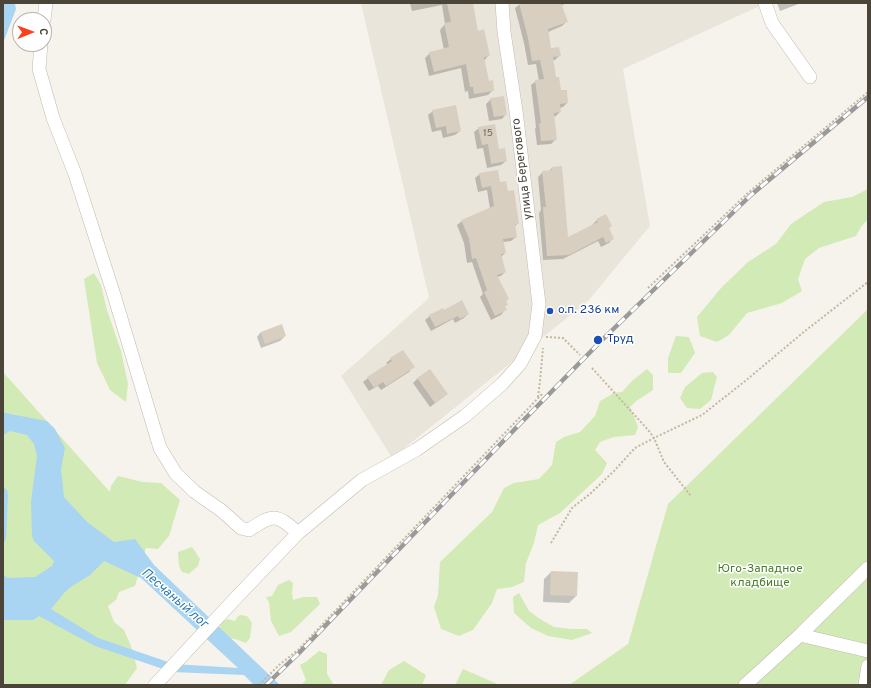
<!DOCTYPE html>
<html>
<head>
<meta charset="utf-8">
<style>
  body { margin:0 }
  #map { position:relative; width:871px; height:688px; overflow:hidden; background:#f6f3ec; font-family:Overpass,sans-serif }
  canvas { display:block }
  .frame { position:absolute; inset:0; border:4px solid #4b4439; pointer-events:none }
  .north { position:absolute; left:12px; top:12px; width:40px; height:40px; box-sizing:border-box; background:#fff; border:1px solid #b7b4b0; border-radius:50%; rotate:89deg; font-size:11px; font-weight:700; line-height:16px; text-align:center; color:#4b4439 }
  .north::after { content:''; display:block; margin:auto; width:14px; height:18px; background:#fc3f1d; clip-path:polygon(50% 0,100% 100%,50% 72%,0 100%) }
</style>
</head>
<body>
<div id="map">
<canvas width="871" height="688"></canvas>
<div class="frame"></div>
<div class="north">С</div>
</div>
<script>
const ctx = document.querySelector('canvas').getContext('2d');
ctx.lineJoin = 'round';
function fillPath(path, color) { ctx.fillStyle = color; ctx.fill(path, 'evenodd'); }
function trace(path, color, width, dash) { ctx.strokeStyle = color; ctx.lineWidth = width; ctx.lineCap = dash ? 'butt' : 'round'; ctx.setLineDash(dash || []); ctx.stroke(path); }
function label(font, color, halo, rows, align = 'center') {
  ctx.font = font + ' Overpass,sans-serif'; ctx.lineWidth = 3; ctx.setLineDash([]); ctx.textBaseline = 'middle'; ctx.strokeStyle = halo; ctx.fillStyle = color; for (const [text, x, y, turn = 0] of rows) {
    ctx.save(); ctx.translate(x, y); ctx.rotate((+turn || 0) * Math.PI / 180); ctx.textAlign = isNaN(turn) ? turn : align; if (halo) ctx.strokeText(text, 0, 0); ctx.fillText(text, 0, 0); ctx.restore();
  }
}
const residential = new Path2D(`
  M 361,3 L 766,3 L 623,69 L 650,226 L 588,301 L 392,458 L 341,376 L 429,298 Z`);
const green = new Path2D(`
  M 868,189 L 868,219 L 861,227 L 856,236 L 819,248 L 805,259 L 798,279 L 802,291 L 782,303 L 747,313 L 729,335 L 717,342 L 700,336 L 697,317 L 721,288 L 748,262 L 776,244 L 791,224 L 824,202 L 852,197 Z
  M 94,273 L 101,285 L 107,310 L 121,351 L 128,384 L 126,402 L 110,390 L 97,363 L 84,279 Z
  M 868,309 L 868,685 L 569,685 L 628,644 L 668,504 Z
  M 676,336 L 689,337 L 695,353 L 681,373 L 668,373 L 668,358 Z
  M 647,369 L 653,375 L 653,390 L 636,401 L 630,407 L 638,427 L 635,435 L 614,437 L 600,442 L 595,450 L 607,463 L 602,474 L 560,513 L 538,525 L 534,543 L 526,563 L 524,582 L 512,587 L 497,589 L 492,603 L 473,630 L 459,636 L 441,629 L 434,607 L 438,595 L 440,562 L 492,512 L 504,488 L 514,483 L 539,479 L 552,465 L 556,442 L 564,437 L 580,432 L 595,416 L 600,401 L 614,393 L 622,392 L 632,381 Z
  M 3,372 L 110,492 L 111,486 L 118,476 L 143,482 L 161,483 L 180,500 L 169,536 L 158,549 L 146,548 L 135,586 L 119,592 L 116,600 L 108,606 L 114,622 L 124,630 L 131,646 L 137,668 L 125,685 L 3,685 Z
  M 713,372 L 717,377 L 711,400 L 700,409 L 687,408 L 680,398 L 685,387 L 702,373 Z
  M 192,547 L 200,559 L 198,566 L 189,574 L 182,572 L 179,566 L 178,552 Z
  M 289,580 L 293,583 L 292,593 L 293,600 L 303,597 L 317,597 L 320,604 L 291,632 L 279,636 L 271,621 L 269,602 L 266,597 L 272,596 L 278,585 Z
  M 519,593 L 529,611 L 540,619 L 554,627 L 571,629 L 587,629 L 592,633 L 572,640 L 548,636 L 531,628 L 514,613 L 513,597 Z
  M 241,615 L 247,616 L 252,623 L 250,638 L 246,643 L 235,639 L 227,638 L 220,632 L 220,622 L 228,619 L 235,621 L 238,616 Z
  M 319,651 L 327,654 L 327,674 L 334,685 L 301,685 L 306,680 L 300,665 L 307,661 Z
  M 404,661 L 426,675 L 422,685 L 381,685 L 389,670 Z
  M 463,669 L 500,685 L 455,685 Z`);
const water = new Path2D(`
  M 3,3 L 15,3 L 16,9 L 3,43 Z
  M 3,412 L 10,414 L 47,421 L 55,429 L 65,448 L 61,469 L 64,497 L 87,522 L 114,542 L 135,539 L 154,565 L 280,685 L 254,685 L 244,675 L 172,672 L 95,646 L 39,616 L 33,620 L 3,620 L 3,575 L 8,578 L 35,577 L 52,566 L 54,561 L 34,541 L 32,536 L 31,502 L 37,456 L 34,444 L 27,435 L 10,431 L 3,435 ZM 104,561 L 141,578 L 238,668 L 174,664 L 98,638 L 51,609 L 64,593 L 72,586 L 90,575 Z
  M 3,487 L 7,490 L 8,495 L 6,538 L 3,546 Z`);
const shadow = new Path2D(`
  M 410,3 L 472,3 L 477,32 L 488,56 L 484,61 L 488,82 L 493,90 L 488,95 L 469,99 L 468,91 L 465,92 L 461,68 L 429,76 L 425,58 L 430,53 L 444,50 L 440,30 L 445,24 L 442,5 L 412,11 Z
  M 523,3 L 566,3 L 561,6 L 566,22 L 562,26 L 548,32 L 550,49 L 560,55 L 555,60 L 552,60 L 555,78 L 560,92 L 567,103 L 563,107 L 560,108 L 560,112 L 556,116 L 553,117 L 556,139 L 551,144 L 537,145 L 535,129 L 536,127 L 531,85 L 536,81 L 539,81 L 536,64 L 528,65 L 524,43 L 515,8 L 520,4 Z
  M 777,3 L 801,3 L 780,11 Z
  M 491,99 L 506,114 L 502,119 L 489,121 L 486,104 Z
  M 433,111 L 460,131 L 455,135 L 443,138 L 441,130 L 432,132 L 428,115 Z
  M 479,128 L 499,150 L 506,161 L 501,165 L 487,168 L 483,148 L 477,149 L 474,132 Z
  M 552,168 L 568,238 L 593,225 L 592,225 L 597,220 L 606,216 L 611,226 L 608,229 L 613,238 L 609,243 L 601,247 L 598,241 L 563,259 L 543,260 L 539,213 L 541,210 L 538,177 L 543,172 L 548,172 Z
  M 480,174 L 499,183 L 507,192 L 518,223 L 514,227 L 516,237 L 511,241 L 503,242 L 505,253 L 501,257 L 505,272 L 501,276 L 497,277 L 508,299 L 505,301 L 507,304 L 504,307 L 505,310 L 501,315 L 491,320 L 480,297 L 483,294 L 472,262 L 467,263 L 464,243 L 457,225 L 462,221 L 490,209 L 487,190 L 478,192 L 475,178 Z
  M 444,311 L 468,314 L 464,318 L 455,323 L 453,319 L 431,331 L 425,320 L 430,316 Z
  M 261,332 L 285,336 L 280,341 L 261,348 L 257,337 Z
  M 391,359 L 413,367 L 409,372 L 381,390 L 378,386 L 369,391 L 363,382 L 368,378 L 388,365 L 386,363 Z
  M 430,370 L 447,394 L 442,398 L 430,407 L 413,383 L 417,379 Z
  M 551,572 L 577,573 L 576,596 L 569,603 L 543,602 L 544,579 Z`);
const building = new Path2D(`
  M 447,3 L 473,3 L 478,31 L 484,29 L 490,56 L 484,57 L 489,81 L 493,80 L 494,91 L 474,94 L 473,87 L 470,87 L 466,64 L 434,72 L 429,52 L 449,47 L 444,23 L 451,22 Z
  M 519,3 L 561,3 L 568,22 L 548,29 L 551,48 L 559,47 L 561,56 L 553,57 L 556,77 L 559,77 L 561,90 L 567,90 L 568,103 L 560,104 L 561,112 L 554,113 L 557,140 L 541,141 L 539,123 L 541,123 L 535,80 L 544,79 L 540,60 L 532,61 L 528,38 Z
  M 504,96 L 507,115 L 494,117 L 490,98 Z
  M 456,105 L 461,131 L 447,134 L 446,126 L 436,128 L 432,110 Z
  M 495,124 L 499,149 L 505,148 L 507,161 L 491,164 L 488,144 L 482,145 L 478,127 Z
  M 562,166 L 568,237 L 598,222 L 596,219 L 606,214 L 612,226 L 609,228 L 614,239 L 606,243 L 603,237 L 569,255 L 547,256 L 543,207 L 546,207 L 542,171 L 552,170 L 552,167 Z
  M 498,170 L 500,182 L 506,181 L 508,191 L 514,190 L 519,224 L 515,224 L 517,237 L 503,239 L 506,253 L 501,254 L 506,272 L 497,275 L 509,299 L 506,300 L 508,305 L 505,306 L 507,310 L 495,316 L 484,292 L 487,290 L 476,258 L 472,259 L 469,238 L 461,220 L 494,206 L 491,186 L 482,188 L 479,173 Z
  M 462,300 L 469,314 L 460,319 L 458,316 L 435,327 L 429,315 L 443,308 L 444,310 Z
  M 282,324 L 286,336 L 265,344 L 261,332 Z
  M 403,350 L 415,367 L 386,386 L 383,382 L 374,388 L 367,377 L 392,361 L 390,358 Z
  M 430,369 L 448,394 L 435,403 L 417,378 Z
  M 551,571 L 578,572 L 577,596 L 550,595 Z`);
const path = new Path2D(`
  M 648,288 L 748,193 L 868,92
  M 546,337 L 563,338 L 580,355
  M 592,368 L 649,431 L 654,438 L 664,462 L 691,496
  M 538,397 L 540,381 L 543,348
  M 551,543 L 572,508 L 591,493 L 614,471 L 635,448 L 654,438 L 702,415 L 744,382 L 805,331 L 868,282
  M 259,685 L 279,665 L 298,650 L 542,394`);
const minor = new Path2D(`
  M 765,3 L 772,23 L 810,77
  M 44,20 L 46,3
  M 41,44 L 39,69 L 53,118 L 75,174 L 114,295 L 160,448 L 176,474 L 195,492 L 222,511 L 241,528 L 249,530 C 273,514 276,513 298,533
  M 800,635 L 868,651
  M 155,685 L 233,601 L 298,533 L 362,480 L 416,450 L 465,416 L 502,384 L 520,364 L 535,336 L 539,304 L 516,111 L 504,32 L 502,3
  M 745,685 L 800,635 L 868,568
  M 865,685 L 868,666`);
const rail = new Path2D(`
  M 266,685 L 299,653 L 514,430 L 600,342 L 751,195 L 868,97`);
const markers = [
  [550,311,4,"#1a4fb4"],
  [598,340,5,"#1a4fb4"]
];
const numberNames = [
  ["15",488,134]
];
const streetNames = [
  ["улица Берегового",523,169,-97]
];
const transitNames = [
  ["о.п. 236 км",558,311],
  ["Труд",607,340]
];
const parkNames = [
  ["Юго-Западное",760,570],
  ["кладбище",760,584]
];
const waterNames = [
  ["Песчаный лог",174,599,41]
];
fillPath(residential, '#eae5da');
fillPath(green, '#d2eab5');
fillPath(water, '#a9d4f2');
fillPath(shadow, '#0003');
fillPath(building, '#d8cfc1');
trace(minor, '#c2bbae', 14);
trace(path, '#c4b79f', 2, [2, 2]);
trace(minor, '#fff', 13);
trace(rail, '#9a9a9a', 4.5);
trace(rail, '#fff', 3, [9]);
for (const [x, y, r, color] of markers) { const dot = new Path2D(); dot.arc(x, y, r, 0, 2 * Math.PI); ctx.fillStyle = color; ctx.fill(dot); trace(dot, '#fff', 1.5); }
label('10px', '#6e675b', null, numberNames);
label('12px', '#4b4439', '#fff', streetNames);
label('12px', '#164399', '#fff', transitNames, 'left');
label('12px', '#4a7f2a', '#fff', parkNames);
label('italic 13px', '#2e7ab2', '#fff', waterNames);
</script>
</body>
</html>
